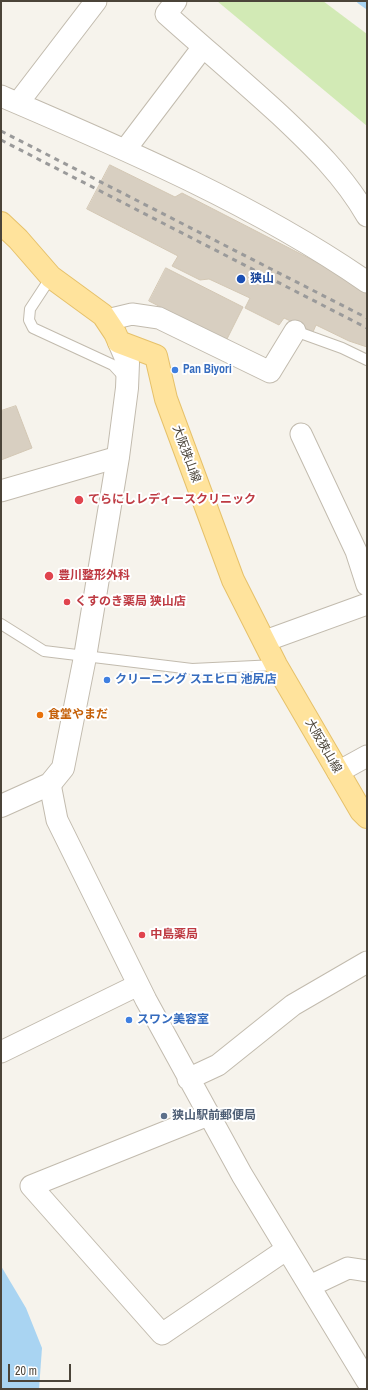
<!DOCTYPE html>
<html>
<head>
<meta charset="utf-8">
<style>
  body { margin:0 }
  #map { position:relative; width:368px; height:1390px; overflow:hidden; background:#f6f3ec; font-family:"Archivo Narrow",sans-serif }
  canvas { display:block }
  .frame { position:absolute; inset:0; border:2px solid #4b4439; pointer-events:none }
  .scale { position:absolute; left:8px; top:1364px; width:63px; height:18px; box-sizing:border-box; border:2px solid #4b4439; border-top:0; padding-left:5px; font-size:12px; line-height:14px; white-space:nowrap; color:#4b4439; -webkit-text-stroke:3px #fff; paint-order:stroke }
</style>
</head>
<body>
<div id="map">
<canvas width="368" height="1390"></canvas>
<div class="frame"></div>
<div class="scale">20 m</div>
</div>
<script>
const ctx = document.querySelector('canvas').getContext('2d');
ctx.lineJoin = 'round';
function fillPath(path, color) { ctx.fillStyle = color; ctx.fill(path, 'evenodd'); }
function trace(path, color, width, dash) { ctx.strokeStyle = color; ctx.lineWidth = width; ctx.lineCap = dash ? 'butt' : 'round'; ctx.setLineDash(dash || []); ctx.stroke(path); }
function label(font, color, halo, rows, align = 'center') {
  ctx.font = font + ' "Archivo Narrow","Noto Sans JP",sans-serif'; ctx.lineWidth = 4; ctx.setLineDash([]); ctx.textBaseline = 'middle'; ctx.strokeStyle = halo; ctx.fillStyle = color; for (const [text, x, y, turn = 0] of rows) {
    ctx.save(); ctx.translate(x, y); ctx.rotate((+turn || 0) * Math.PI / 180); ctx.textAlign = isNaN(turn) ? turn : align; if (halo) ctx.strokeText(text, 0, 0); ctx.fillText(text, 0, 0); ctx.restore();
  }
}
const green = new Path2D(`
  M 217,1 L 323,1 L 367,34 L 367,126 Z`);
const water = new Path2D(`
  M 1,1266 L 26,1308 L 42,1348 L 39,1389 L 1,1389 Z`);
const stream = new Path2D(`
  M 360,1 L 367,6`);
const building = new Path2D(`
  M 110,165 L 175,197 L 182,193 L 330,269 L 367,294 L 367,347 L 349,341 L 316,325 L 313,332 L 284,318 L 279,325 L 245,308 L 250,298 L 209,279 L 200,280 L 172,266 L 178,256 L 87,209 Z
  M 166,268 L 243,307 L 226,341 L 149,301 Z
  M 16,406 L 32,448 L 1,460 L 1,411 Z`);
const service = new Path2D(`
  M 51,277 L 30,309 L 29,320 L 33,328 L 113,365 L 125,378
  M 295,331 L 342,348 L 367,360
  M 1,624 L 44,651 L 192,669 L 276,665`);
const minor = new Path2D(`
  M 176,1 L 166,14 C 204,48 243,81 280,115 C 313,146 344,176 367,216
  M 1,96 C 127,150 254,204 367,282
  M 18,103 L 96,1
  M 125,150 L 203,47
  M 107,320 L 132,314 L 159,318 L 270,372 L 295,331
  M 301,434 L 356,551 L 367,585
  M 1,491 L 118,457
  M 265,641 L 367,604
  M 338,772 L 367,756
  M 50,784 L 57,820 L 146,1000 L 242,1175 L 367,1381
  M 1,1052 L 138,985
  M 188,1079 L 218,1065 L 293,1005 L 367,962
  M 208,1115 L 31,1186 L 162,1334 L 287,1249
  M 310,1286 L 348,1268 L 367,1271`);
const tertiary = new Path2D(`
  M 1,806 L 50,784 L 63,768 L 85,657 L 118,457 L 127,388 L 128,363 L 119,342`);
const primary = new Path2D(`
  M 1,223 L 18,239 L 51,277 L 103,315 L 115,333 L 119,342 L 156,356 L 166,399 L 233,580 L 276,665 L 361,811 L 367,817`);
const rail = new Path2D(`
  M 1,131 L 367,318
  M 1,140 L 367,328`);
const markers = [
  [241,279,5,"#1a4fb4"],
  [175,370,4,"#3f7fe0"],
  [79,500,5,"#e0444e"],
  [49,576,5,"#e0444e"],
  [67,602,4,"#e0444e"],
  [107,680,4,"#3f7fe0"],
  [40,715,4,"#e8710a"],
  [142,935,4,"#e0444e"],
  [129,1020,4,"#3f7fe0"],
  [164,1116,4,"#5c6f8a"]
];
const transitNames = [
  ["狭山",250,279]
];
const shopNames = [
  ["Pan Biyori",183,370],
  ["クリーニング スエヒロ 池尻店",115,680],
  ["スワン美容室",137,1020]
];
const streetNames = [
  ["大阪狭山線",186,454,70],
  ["大阪狭山線",323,746,60]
];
const healthNames = [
  ["てらにしレディースクリニック",88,500],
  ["豊川整形外科",58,576],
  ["くすのき薬局 狭山店",75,602],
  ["中島薬局",150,935]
];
const foodNames = [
  ["食堂やまだ",48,715]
];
const serviceNames = [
  ["狭山駅前郵便局",172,1116]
];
fillPath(green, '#d2eab5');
fillPath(water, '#a9d4f2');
trace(stream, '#a9d4f2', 6);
fillPath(building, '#d8cfc1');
trace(building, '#d3c7b4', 1);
trace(service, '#c2bbae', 12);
trace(minor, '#c2bbae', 23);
trace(tertiary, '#c2bbae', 24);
trace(primary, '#e6c16a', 24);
trace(service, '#fff', 10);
trace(minor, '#fff', 21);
trace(tertiary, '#fff', 22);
trace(primary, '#ffe39c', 22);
trace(rail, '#9a9a9a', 3, [5, 5]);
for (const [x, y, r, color] of markers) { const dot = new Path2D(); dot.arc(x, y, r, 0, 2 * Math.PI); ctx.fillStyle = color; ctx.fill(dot); trace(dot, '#fff', 1.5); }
label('bold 12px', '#164399', '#fff', transitNames, 'left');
label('bold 12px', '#366cbe', '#fff', shopNames, 'left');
label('12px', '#4b4439', '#fff', streetNames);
label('bold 12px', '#be3a42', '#fff', healthNames, 'left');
label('bold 12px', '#c56008', '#fff', foodNames, 'left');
label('bold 12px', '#4e5e75', '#fff', serviceNames, 'left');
</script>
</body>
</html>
